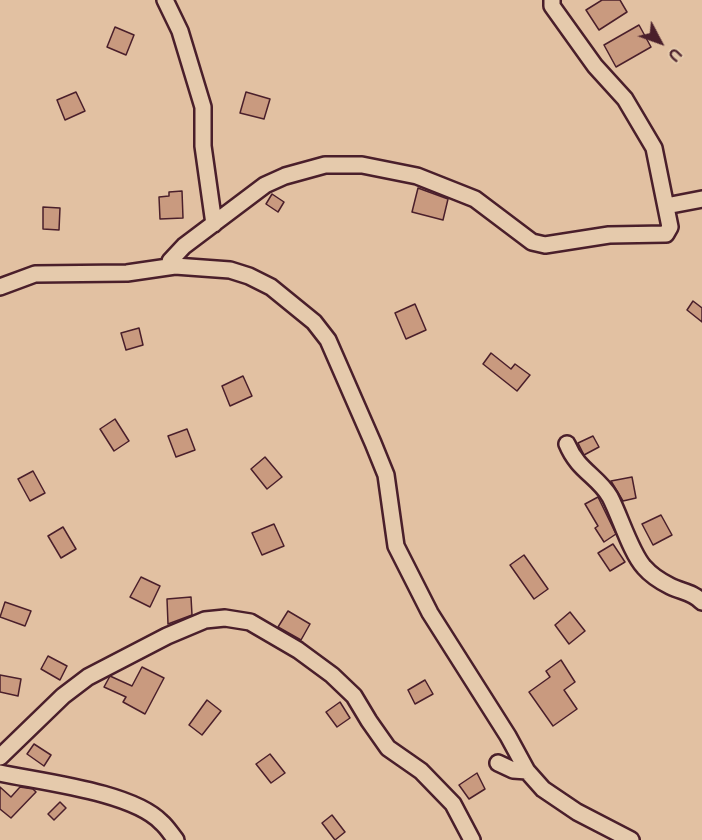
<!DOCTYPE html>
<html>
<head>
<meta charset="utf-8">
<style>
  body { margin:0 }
  #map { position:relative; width:702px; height:840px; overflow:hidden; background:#e2c1a2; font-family:"Balsamiq Sans",sans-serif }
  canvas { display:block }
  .north { position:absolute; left:630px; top:12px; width:60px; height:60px; -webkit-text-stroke:4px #e5caac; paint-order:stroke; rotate:131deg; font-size:16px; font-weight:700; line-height:24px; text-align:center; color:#4a1f2b }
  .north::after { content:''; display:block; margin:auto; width:21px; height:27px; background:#4a1f2b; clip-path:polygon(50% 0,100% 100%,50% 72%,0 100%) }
</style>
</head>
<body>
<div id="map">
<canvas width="702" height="840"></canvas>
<div class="north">U</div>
</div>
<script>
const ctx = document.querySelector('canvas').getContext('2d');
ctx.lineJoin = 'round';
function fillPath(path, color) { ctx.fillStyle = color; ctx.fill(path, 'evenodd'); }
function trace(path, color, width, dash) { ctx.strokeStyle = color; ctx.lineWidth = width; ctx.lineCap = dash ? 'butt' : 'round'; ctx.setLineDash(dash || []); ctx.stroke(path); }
const building = new Path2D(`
  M 602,0 L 620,0 L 627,12 L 599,30 L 586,10 Z
  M 639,25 L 651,47 L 616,67 L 604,45 Z
  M 115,27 L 134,35 L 126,55 L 107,47 Z
  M 76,92 L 85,111 L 65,120 L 57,100 Z
  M 246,92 L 270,99 L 264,119 L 240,113 Z
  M 418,188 L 448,199 L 443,220 L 412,212 Z
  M 182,191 L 183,218 L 160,219 L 159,197 L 169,196 L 169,192 Z
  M 272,194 L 284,202 L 278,212 L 266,204 Z
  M 43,207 L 60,208 L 59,230 L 43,229 Z
  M 693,301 L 702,308 L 702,322 L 687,310 Z
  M 415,304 L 426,330 L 406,339 L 395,313 Z
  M 139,328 L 143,345 L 126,350 L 121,333 Z
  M 491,353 L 511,369 L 515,364 L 530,375 L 517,391 L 483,364 Z
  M 243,376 L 252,396 L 230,406 L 222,386 Z
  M 115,419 L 129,441 L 114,451 L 100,429 Z
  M 187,429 L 195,450 L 176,457 L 168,436 Z
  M 593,436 L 599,447 L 584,455 L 578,443 Z
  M 265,457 L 282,477 L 267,489 L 251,469 Z
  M 33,471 L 45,493 L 30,501 L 18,479 Z
  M 632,477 L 636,498 L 623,501 L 611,481 Z
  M 598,497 L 616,534 L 604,542 L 595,528 L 598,526 L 585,504 Z
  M 661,515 L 672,535 L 653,545 L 642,524 Z
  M 274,524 L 284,546 L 262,555 L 252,533 Z
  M 63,527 L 76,549 L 61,558 L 48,536 Z
  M 613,544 L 625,562 L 610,571 L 598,553 Z
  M 524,555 L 548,589 L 534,599 L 510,565 Z
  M 141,577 L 160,586 L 150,607 L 130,597 Z
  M 191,597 L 192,615 L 168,624 L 167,599 Z
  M 5,602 L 31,611 L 25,626 L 0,617 Z
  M 288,611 L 310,624 L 301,640 L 278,627 Z
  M 570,612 L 585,631 L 569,644 L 555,625 Z
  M 48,656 L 67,666 L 60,680 L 41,669 Z
  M 561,660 L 575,682 L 564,690 L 577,709 L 553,726 L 529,692 L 550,677 L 546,671 Z
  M 142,667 L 164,678 L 145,714 L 123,702 L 126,697 L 104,687 L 110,676 L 132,686 Z
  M 0,675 L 21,679 L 18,696 L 0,692 Z
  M 425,680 L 433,694 L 415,704 L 408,690 Z
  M 207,700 L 221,711 L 202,735 L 189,725 Z
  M 340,702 L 350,718 L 337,727 L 326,712 Z
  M 34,744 L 51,755 L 44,766 L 27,754 Z
  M 270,754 L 285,773 L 271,783 L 256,764 Z
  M 477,773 L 485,789 L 469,799 L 459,785 Z
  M 0,787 L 11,797 L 20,787 L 33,789 L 36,792 L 11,818 L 0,809 Z
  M 60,802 L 66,808 L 54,820 L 48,814 Z
  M 332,815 L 345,832 L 335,840 L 322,823 Z`);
const minor = new Path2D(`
  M 165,0 L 180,31 L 203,107 L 203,146 L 214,224
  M 666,206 L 702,199
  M 175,266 L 170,261 L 184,246 L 265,185 L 285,176 L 325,165 L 362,165 L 417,176 L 475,199 L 532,242 L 545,245 L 609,235 L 666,234 L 670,227 L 654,148 L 625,99 L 595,66 L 552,6 L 552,0
  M 0,287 L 35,274 L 127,273 L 175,266 L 230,270 L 249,276 L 271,287 L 314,322 L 328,340 L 373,443 L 386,475 L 396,546 L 430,613 L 508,736 L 527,771 L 543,789 L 577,812 L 631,840
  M 567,444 C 578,471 598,476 610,497 C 620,516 631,553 644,567 C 650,574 662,582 670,586 C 682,592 693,592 702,602
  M 0,757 L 63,696 L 88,677 L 167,636 L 205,620 L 225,618 L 250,622 L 298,650 L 332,675 L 354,696 L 369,721 L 388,748 L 421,771 L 453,804 L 472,840
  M 498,763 L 513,770 L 527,771
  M 0,773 C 42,782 132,792 161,822 C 167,827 171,834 176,840`);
fillPath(building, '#c99a7f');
trace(building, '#4a1f2b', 1.5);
trace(minor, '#4a1f2b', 20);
trace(minor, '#e5caac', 15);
</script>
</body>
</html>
